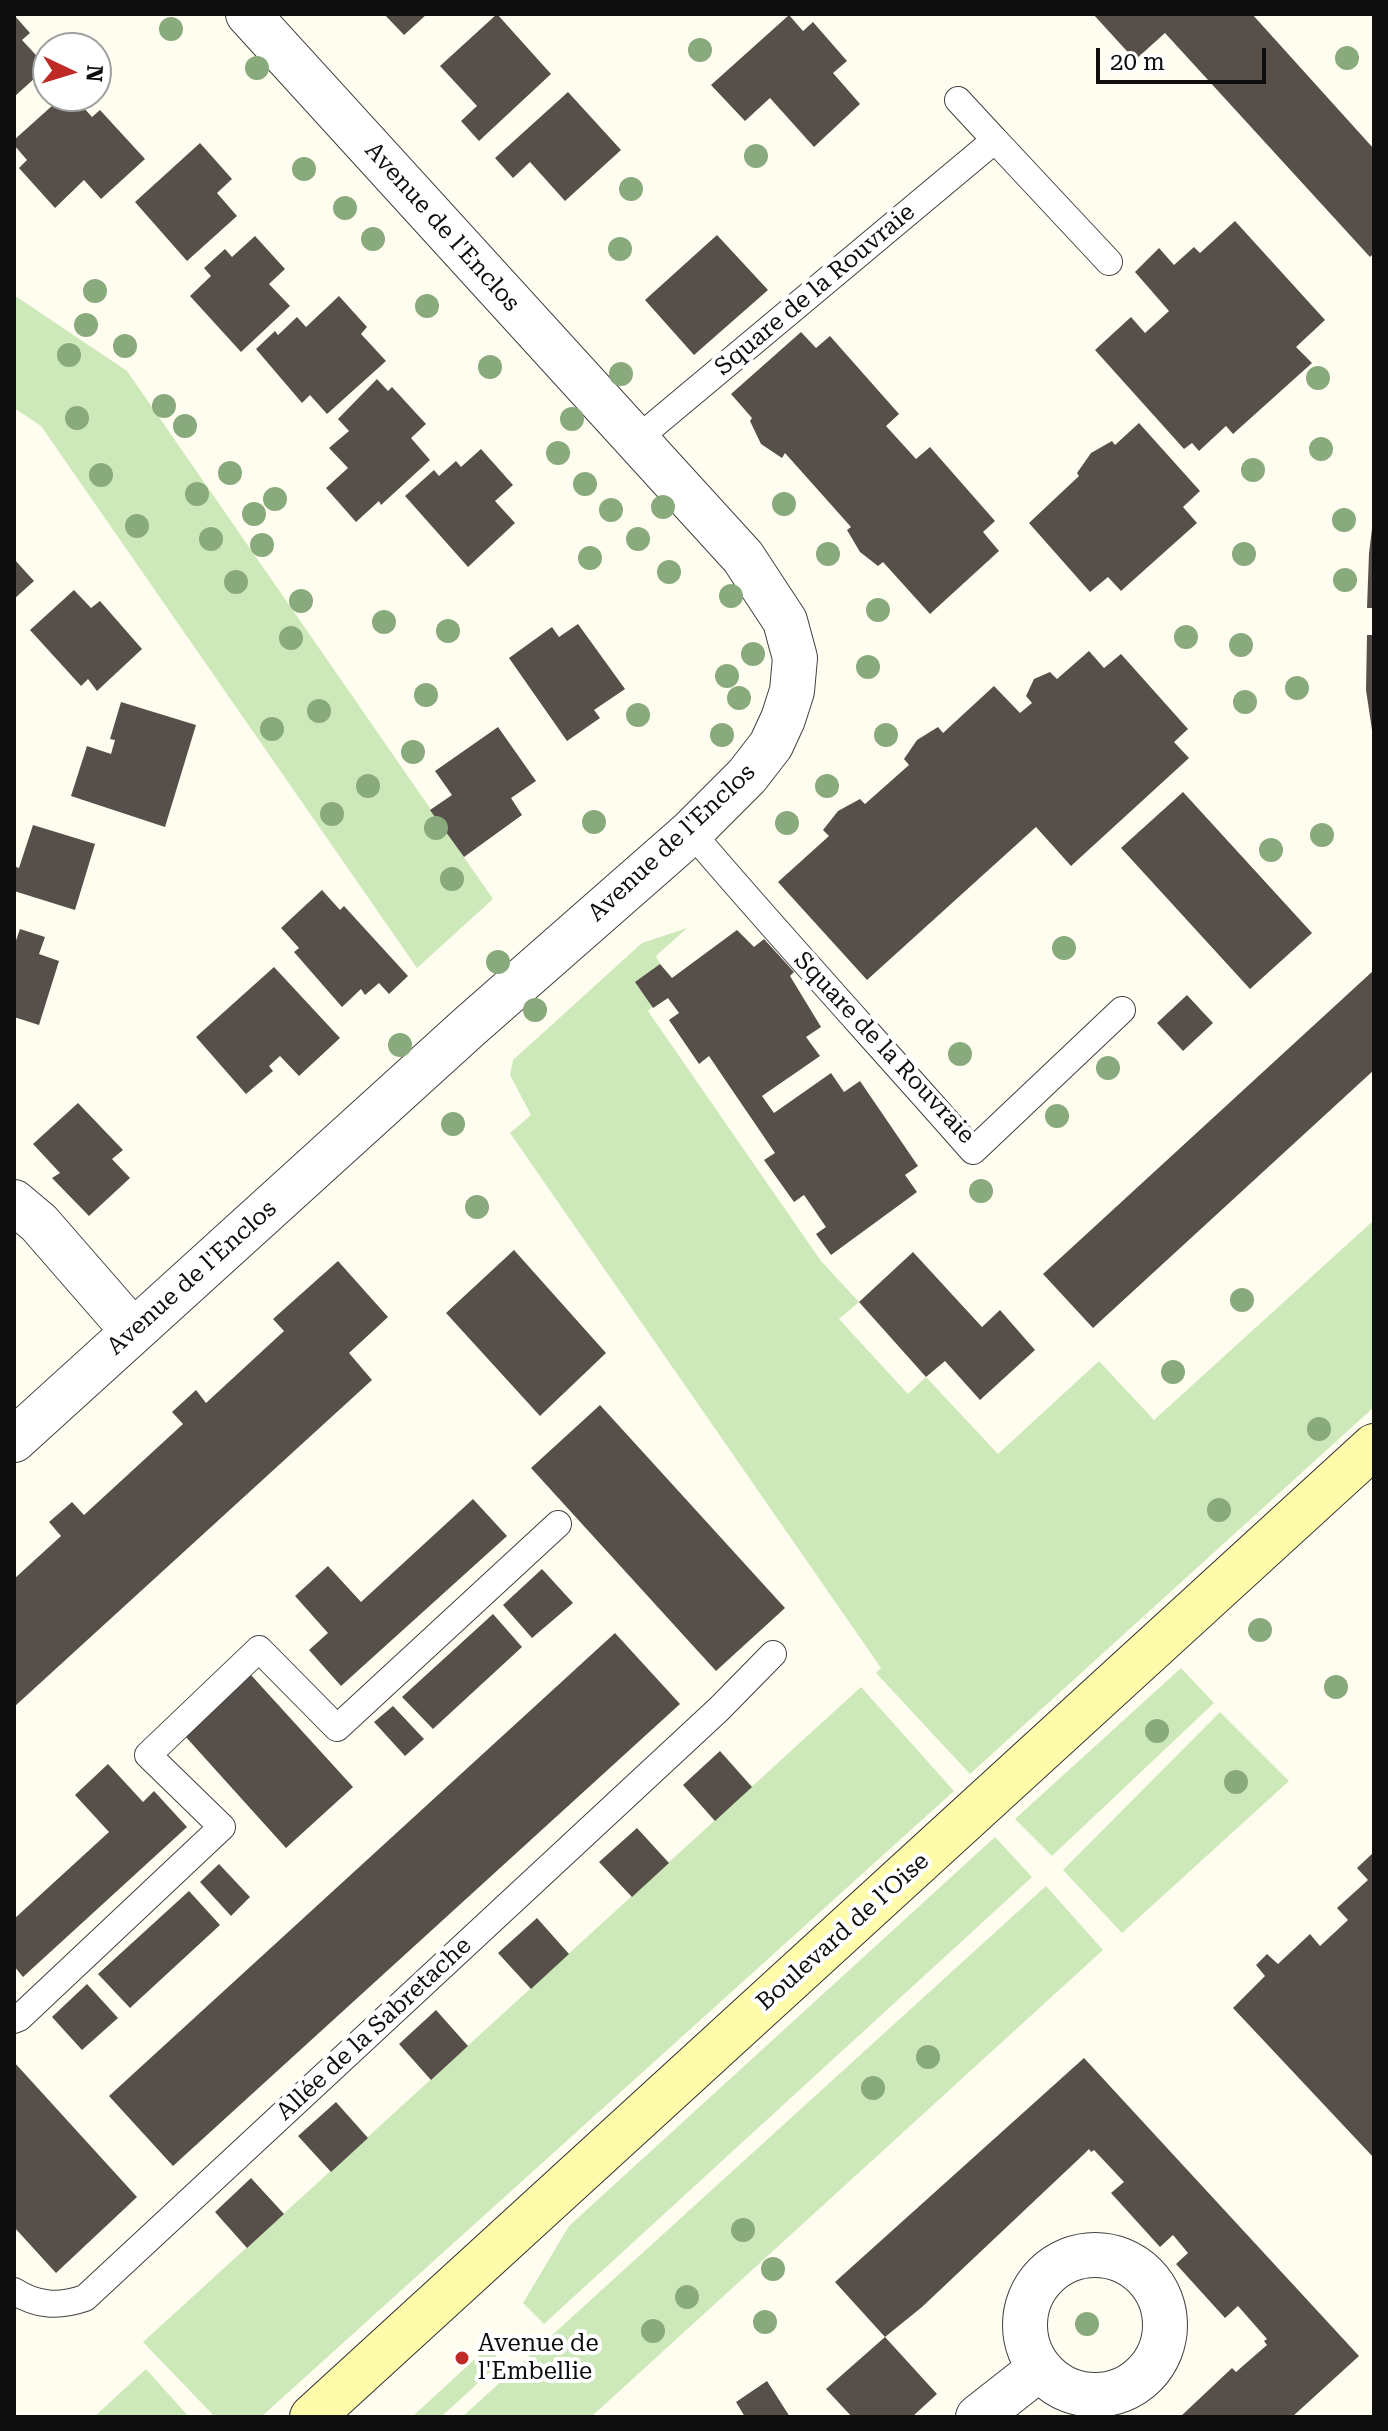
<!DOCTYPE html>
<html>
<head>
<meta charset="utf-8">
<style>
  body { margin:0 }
  #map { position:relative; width:1388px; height:2431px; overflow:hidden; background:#fffdef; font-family:"Roboto Serif",serif }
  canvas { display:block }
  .frame { position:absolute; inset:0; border:16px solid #0e0e0e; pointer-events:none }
  .north { position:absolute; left:32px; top:32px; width:80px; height:80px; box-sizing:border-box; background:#fff; border:2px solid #9f9f9f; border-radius:50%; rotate:94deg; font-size:22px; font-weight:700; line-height:32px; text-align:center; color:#0e0e0e }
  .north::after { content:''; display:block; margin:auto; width:28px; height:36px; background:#be2a26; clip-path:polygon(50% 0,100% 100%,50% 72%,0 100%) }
  .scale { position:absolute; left:1096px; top:48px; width:170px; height:36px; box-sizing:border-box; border:4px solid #0e0e0e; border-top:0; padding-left:10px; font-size:24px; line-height:28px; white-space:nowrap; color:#0e0e0e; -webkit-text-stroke:6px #fff; paint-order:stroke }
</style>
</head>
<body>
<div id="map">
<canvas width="1388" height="2431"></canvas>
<div class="frame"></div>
<div class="north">N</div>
<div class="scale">20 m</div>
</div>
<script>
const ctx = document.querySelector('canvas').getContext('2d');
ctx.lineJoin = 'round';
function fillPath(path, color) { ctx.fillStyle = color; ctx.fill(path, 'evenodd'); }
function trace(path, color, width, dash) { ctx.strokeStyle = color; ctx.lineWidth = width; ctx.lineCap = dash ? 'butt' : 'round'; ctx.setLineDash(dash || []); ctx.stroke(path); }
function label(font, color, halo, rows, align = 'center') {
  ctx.font = font + ' "Roboto Serif",serif'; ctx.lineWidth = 8; ctx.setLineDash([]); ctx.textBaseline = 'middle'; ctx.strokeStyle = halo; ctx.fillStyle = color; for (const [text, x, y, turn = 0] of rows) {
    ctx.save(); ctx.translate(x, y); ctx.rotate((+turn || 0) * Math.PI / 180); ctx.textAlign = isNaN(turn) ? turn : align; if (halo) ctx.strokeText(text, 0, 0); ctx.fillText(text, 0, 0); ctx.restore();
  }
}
const green = new Path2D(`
  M 14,295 L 127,371 L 493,899 L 417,968 L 41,426 L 14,408 Z
  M 687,928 L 656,956 L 660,964 L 636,982 L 652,1007 L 648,1011 L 821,1261 L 859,1302 L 839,1319 L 908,1394 L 926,1377 L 998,1454 L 1099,1361 L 1154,1420 L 1374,1220 L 1374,1407 L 970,1774 L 876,1673 L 881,1668 L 510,1133 L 531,1115 L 510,1075 L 513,1060 L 642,943 Z
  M 1181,1668 L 1214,1703 L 1052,1856 L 1015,1819 Z
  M 861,1687 L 954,1791 L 261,2417 L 215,2417 L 143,2342 Z
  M 1220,1712 L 1289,1781 L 1122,1933 L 1063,1870 Z
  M 995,1837 L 1032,1877 L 544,2324 L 523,2303 L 569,2226 Z
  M 1046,1886 L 1103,1950 L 591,2417 L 462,2417 Z
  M 488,2347 L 501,2362 L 441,2417 L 412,2417 Z
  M 146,2369 L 189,2417 L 94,2417 Z`);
const building = new Path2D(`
  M 384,14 L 427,14 L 404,35 Z
  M 497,14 L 551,74 L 479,141 L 461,121 L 477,106 L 440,66 Z
  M 1093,14 L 1252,14 L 1374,149 L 1374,253 L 1370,257 L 1165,33 L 1135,60 Z
  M 14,15 L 30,33 L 22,40 L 47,67 L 14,97 Z
  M 789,15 L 803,31 L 813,22 L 847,61 L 833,73 L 860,104 L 814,147 L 770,98 L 745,121 L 711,85 Z
  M 568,92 L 621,150 L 565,201 L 530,162 L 513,178 L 495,158 Z
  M 63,96 L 73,96 L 92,117 L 100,110 L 145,159 L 101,199 L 84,180 L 55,208 L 19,168 L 27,160 L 14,145 L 14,140 Z
  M 200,143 L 232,179 L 217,193 L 237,216 L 187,261 L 135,202 Z
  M 1235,221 L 1325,320 L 1296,347 L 1312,363 L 1233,434 L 1226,426 L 1199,451 L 1192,443 L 1184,449 L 1095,350 L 1131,317 L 1145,333 L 1169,311 L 1135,272 L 1159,248 L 1174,265 L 1194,247 L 1200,253 Z
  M 717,235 L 768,290 L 694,355 L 645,300 Z
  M 255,236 L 285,269 L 269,284 L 290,306 L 241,352 L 190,296 L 211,276 L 204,268 L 225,249 L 232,257 Z
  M 339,296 L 367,327 L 361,334 L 386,361 L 327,414 L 310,395 L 302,403 L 256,349 L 275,331 L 278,335 L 297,317 L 306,327 Z
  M 801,332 L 816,348 L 830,336 L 899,414 L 886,426 L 916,459 L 930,447 L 995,521 L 983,532 L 999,551 L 930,614 L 883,562 L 878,566 L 860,552 L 847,530 L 851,527 L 785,453 L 782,458 L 761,444 L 750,421 L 752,418 L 731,394 Z
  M 377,379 L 388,391 L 392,387 L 426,424 L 411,438 L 430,460 L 381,505 L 379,501 L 356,522 L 326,488 L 348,468 L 329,448 L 349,431 L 338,419 Z
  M 1139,423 L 1200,491 L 1183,507 L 1197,523 L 1121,591 L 1108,577 L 1090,592 L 1029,523 L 1079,476 L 1077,473 L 1091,453 L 1112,441 L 1115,445 Z
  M 481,449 L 513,485 L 495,501 L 515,523 L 468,567 L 405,496 L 434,470 L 439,476 L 456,461 L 461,467 Z
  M 1372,529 L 1374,608 L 1367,608 L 1369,553 Z
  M 14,559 L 34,581 L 14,599 Z
  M 74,590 L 91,608 L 100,601 L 142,649 L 97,691 L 88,679 L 81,686 L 30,630 Z
  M 578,624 L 625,689 L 594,710 L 600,718 L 567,741 L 509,658 L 552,627 L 559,637 Z
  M 1367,635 L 1374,635 L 1372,730 L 1366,690 Z
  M 1089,651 L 1104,668 L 1121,654 L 1188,729 L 1174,742 L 1189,758 L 1071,866 L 1036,827 L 867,980 L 778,882 L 829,836 L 823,830 L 838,811 L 860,799 L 865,804 L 909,765 L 904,759 L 917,740 L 938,727 L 943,733 L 994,686 L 1020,713 L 1032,703 L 1026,696 L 1034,679 L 1050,672 L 1057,679 Z
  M 121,702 L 196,725 L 165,827 L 71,796 L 87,746 L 111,754 L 115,740 L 110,739 Z
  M 498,727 L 536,781 L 511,798 L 522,815 L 464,857 L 430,810 L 452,795 L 435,771 Z
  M 1183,792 L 1312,933 L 1250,989 L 1121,848 Z
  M 33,825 L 95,844 L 75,910 L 14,891 L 14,866 L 19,868 Z
  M 322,890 L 340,910 L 344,906 L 408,976 L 389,994 L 379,983 L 365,995 L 361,989 L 342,1007 L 294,952 L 299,948 L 281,928 Z
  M 20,929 L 45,937 L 39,954 L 59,961 L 39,1025 L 14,1017 L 14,946 Z
  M 737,930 L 754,947 L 764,939 L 794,972 L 790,976 L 821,1027 L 806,1037 L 820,1056 L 762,1096 L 774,1113 L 831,1073 L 844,1092 L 860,1081 L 918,1166 L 905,1175 L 917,1192 L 831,1255 L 816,1234 L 826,1227 L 804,1195 L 794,1202 L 764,1160 L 775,1153 L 730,1087 L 709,1056 L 699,1064 L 669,1020 L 679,1013 L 668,998 L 653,1008 L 635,982 L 660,964 L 672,978 Z
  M 274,967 L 340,1038 L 299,1076 L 280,1056 L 269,1066 L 273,1071 L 246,1094 L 196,1037 Z
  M 1374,970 L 1374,1070 L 1093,1328 L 1043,1274 Z
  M 1187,995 L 1213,1023 L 1183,1051 L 1157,1023 Z
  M 78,1103 L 123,1150 L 112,1159 L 130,1178 L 89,1216 L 52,1178 L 60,1173 L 33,1144 Z
  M 514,1250 L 606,1353 L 540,1416 L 446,1313 Z
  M 913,1252 L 982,1327 L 1000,1310 L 1035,1350 L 980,1400 L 945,1361 L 926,1377 L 859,1302 Z
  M 338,1261 L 388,1317 L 349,1353 L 372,1380 L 14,1707 L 14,1579 L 61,1536 L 49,1522 L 72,1502 L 84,1515 L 183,1424 L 172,1412 L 196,1390 L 206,1403 L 284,1331 L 273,1319 Z
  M 600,1405 L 785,1608 L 716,1671 L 531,1468 Z
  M 473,1499 L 507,1536 L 341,1686 L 309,1650 L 328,1633 L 295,1596 L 328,1566 L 361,1602 Z
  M 542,1569 L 573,1603 L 532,1638 L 503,1605 Z
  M 493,1614 L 522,1647 L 433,1729 L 402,1697 Z
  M 615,1633 L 680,1704 L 173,2166 L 109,2096 Z
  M 251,1675 L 353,1787 L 286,1848 L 185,1736 Z
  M 393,1706 L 424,1739 L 405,1756 L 374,1722 Z
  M 720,1751 L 752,1787 L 715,1821 L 683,1785 Z
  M 108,1764 L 143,1802 L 154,1791 L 187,1827 L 23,1977 L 14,1966 L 14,1919 L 109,1832 L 75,1795 Z
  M 637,1828 L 669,1863 L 632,1897 L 599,1862 Z
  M 1374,1852 L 1374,2158 L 1233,2008 L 1265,1976 L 1256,1965 L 1267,1954 L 1278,1964 L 1310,1934 L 1320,1946 L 1348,1920 L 1337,1908 L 1368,1880 L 1357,1868 Z
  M 219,1864 L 250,1897 L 231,1916 L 200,1882 Z
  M 189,1891 L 220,1925 L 130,2008 L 98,1974 Z
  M 537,1918 L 569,1954 L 531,1989 L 498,1953 Z
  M 87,1984 L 118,2018 L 82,2050 L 52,2017 Z
  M 436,2010 L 468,2046 L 431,2080 L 399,2044 Z
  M 1084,2058 L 1359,2356 L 1292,2417 L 1180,2417 L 1232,2368 L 1236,2372 L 1252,2358 L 1267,2345 L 1264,2341 L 1267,2339 L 1238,2306 L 1225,2318 L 1176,2264 L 1188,2253 L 1173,2235 L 1160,2247 L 1111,2193 L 1124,2182 L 1094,2150 L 1091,2152 L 1089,2149 L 1083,2155 L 922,2307 L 885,2337 L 835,2282 Z
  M 14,2062 L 137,2197 L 56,2273 L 14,2227 Z
  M 336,2102 L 368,2138 L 331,2172 L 298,2136 Z
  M 251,2178 L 284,2214 L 247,2248 L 215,2212 Z
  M 885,2337 L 937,2394 L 912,2417 L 852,2417 L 826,2389 Z
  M 767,2381 L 790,2417 L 745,2417 L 736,2402 Z`);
const service = new Path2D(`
  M 958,100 L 995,140
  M 636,440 L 995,140 L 1109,262
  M 691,832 C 783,940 879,1044 973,1151 L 1122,1010
  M 14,2020 L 19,2018 L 222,1827 L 148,1755 L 259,1649 L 337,1728 L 558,1524
  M 14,2291 C 37,2306 59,2307 85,2298 L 719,1709 L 773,1654`);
const minor = new Path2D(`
  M 14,1202 L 39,1223 L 133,1331
  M 14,1440 L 470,1026 L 691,832 L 747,776 L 771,745 L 783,719 L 792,691 L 795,658 L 785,621 L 743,557 L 248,14
  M1025 2325a70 70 0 1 1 140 0a70 70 0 1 1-140 0Z
  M 978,2417 L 1039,2369`);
const secondary = new Path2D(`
  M 312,2417 L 1374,1446`);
const trees = [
  [171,29],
  [700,50],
  [1347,58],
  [257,68],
  [756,156],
  [304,169],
  [631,189],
  [345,208],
  [373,239],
  [620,249],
  [95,291],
  [427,306],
  [86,325],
  [125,346],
  [69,355],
  [490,367],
  [621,374],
  [1318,378],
  [164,406],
  [77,418],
  [572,419],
  [185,426],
  [1321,449],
  [558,453],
  [1253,470],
  [230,473],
  [101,475],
  [585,484],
  [197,494],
  [275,499],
  [784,504],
  [663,507],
  [611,510],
  [254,514],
  [1344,520],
  [137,526],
  [211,539],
  [638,539],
  [262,545],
  [828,554],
  [1244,554],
  [590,558],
  [669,572],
  [1345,580],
  [236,582],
  [731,596],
  [301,601],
  [878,610],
  [384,622],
  [448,631],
  [1186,637],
  [291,638],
  [1241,645],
  [753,654],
  [868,667],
  [727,676],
  [1297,688],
  [426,695],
  [739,698],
  [1245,702],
  [319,711],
  [638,715],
  [272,729],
  [722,735],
  [886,735],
  [413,752],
  [368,786],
  [827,786],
  [332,814],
  [594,822],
  [787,823],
  [436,828],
  [1322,835],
  [1271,850],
  [452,879],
  [1064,948],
  [498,962],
  [535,1010],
  [400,1045],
  [960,1054],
  [1108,1068],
  [1057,1116],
  [453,1124],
  [981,1191],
  [477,1207],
  [1242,1300],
  [1173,1372],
  [1319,1429],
  [1219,1510],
  [1260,1630],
  [1336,1687],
  [1157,1731],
  [1236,1782],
  [928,2057],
  [873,2088],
  [743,2230],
  [773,2269],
  [687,2297],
  [765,2322],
  [1087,2324],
  [653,2331]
];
const markers = [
  [462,2358,8,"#be2a26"]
];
const streetNames = [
  ["Avenue de l'Enclos",442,227,48],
  ["Square de la Rouvraie",815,290,-40],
  ["Avenue de l'Enclos",672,843,-43],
  ["Square de la Rouvraie",884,1048,47],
  ["Avenue de l'Enclos",192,1278,-42],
  ["Boulevard de l'Oise",843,1932,-42],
  ["Allée de la Sabretache",374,2029,-43]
];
const poiNames = [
  ["Avenue de",478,2344],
  ["l'Embellie",478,2372]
];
fillPath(green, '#cee9b9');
fillPath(building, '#57504a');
trace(service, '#414141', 28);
trace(minor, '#414141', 46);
trace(secondary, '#303030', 46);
trace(service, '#fff', 26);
trace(minor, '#fff', 44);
trace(secondary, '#fefbaa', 44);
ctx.fillStyle = '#89aa7c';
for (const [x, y] of trees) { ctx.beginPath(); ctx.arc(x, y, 12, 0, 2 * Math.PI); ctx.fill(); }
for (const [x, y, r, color] of markers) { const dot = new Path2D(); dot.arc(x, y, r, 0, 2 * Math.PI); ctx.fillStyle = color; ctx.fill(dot); trace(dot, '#fff', 3); }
label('24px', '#0e0e0e', '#fff', streetNames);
label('24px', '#0e0e0e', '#fff', poiNames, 'left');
</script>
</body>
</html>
